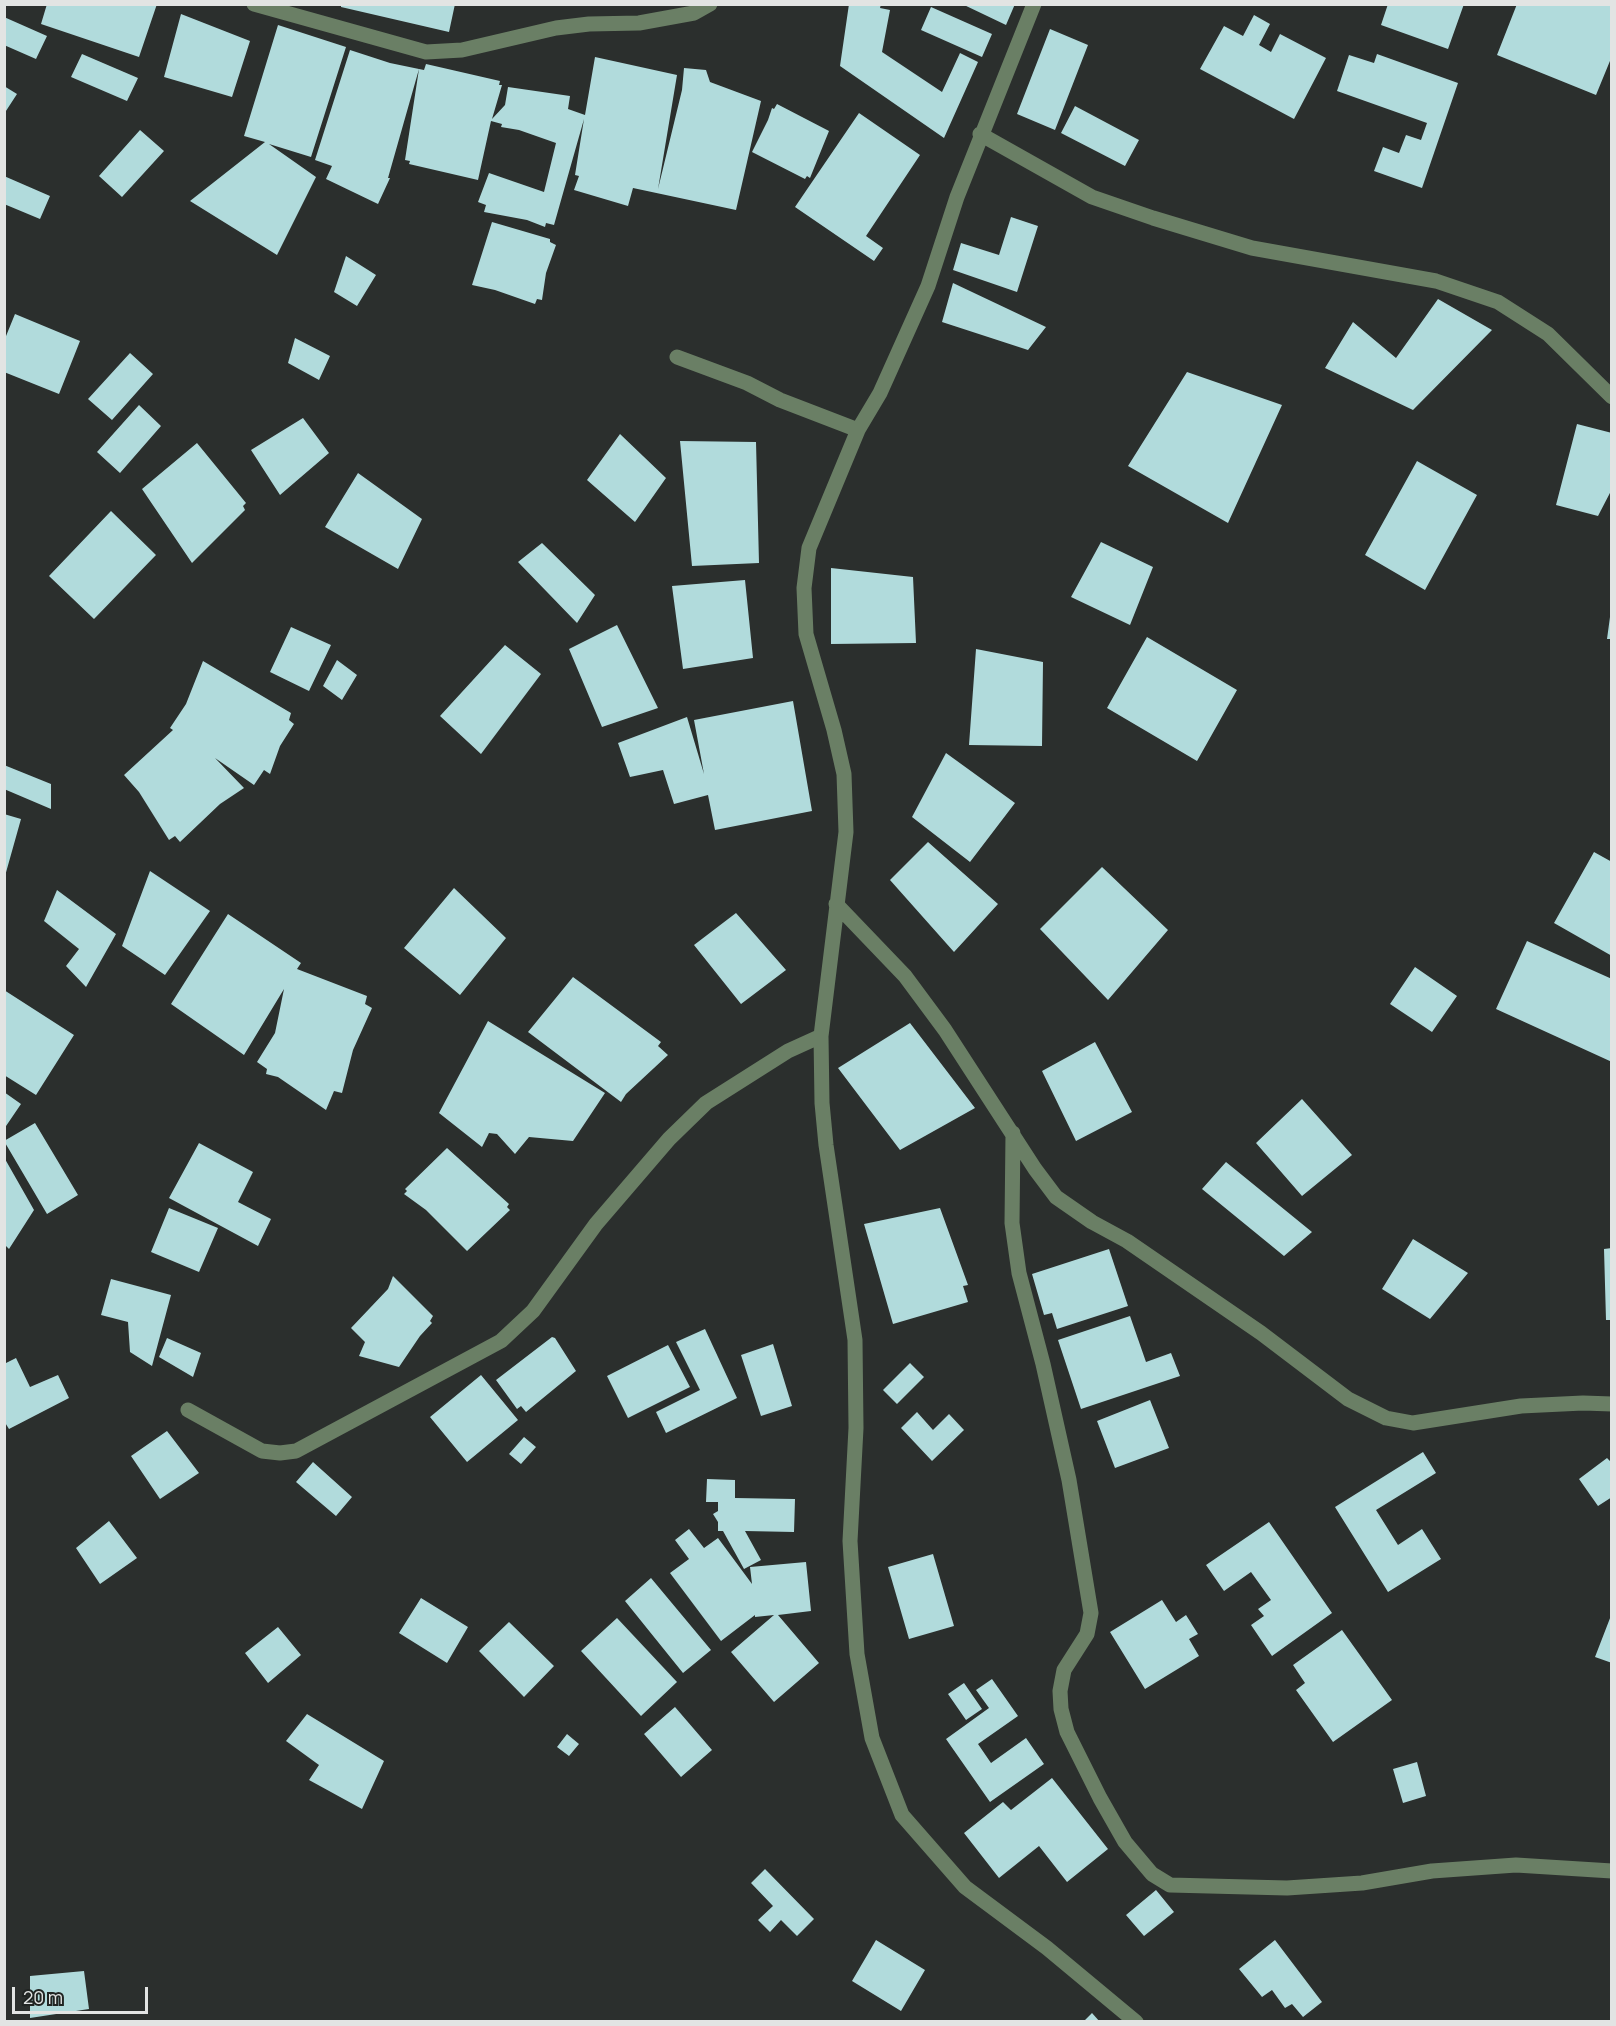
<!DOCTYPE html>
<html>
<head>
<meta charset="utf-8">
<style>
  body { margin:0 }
  #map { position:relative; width:1616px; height:2026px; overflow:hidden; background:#2b2f2d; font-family:Manrope,sans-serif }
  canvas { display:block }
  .frame { position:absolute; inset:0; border:6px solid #e2e4e3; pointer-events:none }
  .scale { position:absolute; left:12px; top:1987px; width:136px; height:27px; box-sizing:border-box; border:3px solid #e2e4e3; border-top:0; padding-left:8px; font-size:18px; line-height:21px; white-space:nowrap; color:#e2e4e3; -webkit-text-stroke:4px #212523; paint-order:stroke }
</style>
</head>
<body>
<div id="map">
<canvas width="1616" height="2026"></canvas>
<div class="frame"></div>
<div class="scale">20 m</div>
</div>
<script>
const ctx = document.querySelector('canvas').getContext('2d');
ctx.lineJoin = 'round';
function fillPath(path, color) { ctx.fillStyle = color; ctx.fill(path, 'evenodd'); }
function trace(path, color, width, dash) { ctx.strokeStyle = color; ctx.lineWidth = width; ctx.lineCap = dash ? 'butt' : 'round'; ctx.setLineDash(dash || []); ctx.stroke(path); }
const building = new Path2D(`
  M 47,4 L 157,4 L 139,57 L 41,24 Z
  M 341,4 L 455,4 L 449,32 L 341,7 Z
  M 849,4 L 881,4 L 880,8 L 890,10 L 882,52 L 942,92 L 960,53 L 978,62 L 944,138 L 840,66 Z
  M 962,4 L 1015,4 L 1006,25 Z
  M 1388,4 L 1464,4 L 1448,49 L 1381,25 Z
  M 1517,4 L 1612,4 L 1612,56 L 1596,95 L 1497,55 Z
  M 931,7 L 992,34 L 982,57 L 921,30 Z
  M 181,14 L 250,41 L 232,97 L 164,77 Z
  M 1254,15 L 1270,24 L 1259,45 L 1271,52 L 1280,34 L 1326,58 L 1294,119 L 1200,69 L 1224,26 L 1243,36 Z
  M 4,17 L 47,36 L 36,59 L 4,45 Z
  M 278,25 L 346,47 L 311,157 L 269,144 L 316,177 L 277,255 L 190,201 L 265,142 L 244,136 Z
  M 1050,29 L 1088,45 L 1055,130 L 1017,114 Z
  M 350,50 L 390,63 L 419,69 L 388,178 L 390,178 L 378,204 L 326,179 L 332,166 L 315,160 Z
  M 82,54 L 138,78 L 127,101 L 71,77 Z
  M 1377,54 L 1458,83 L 1422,188 L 1374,171 L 1383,147 L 1399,153 L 1406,135 L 1421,140 L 1427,123 L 1337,91 L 1349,55 L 1374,63 Z
  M 595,57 L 677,75 L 658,189 L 682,90 L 684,68 L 706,70 L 710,82 L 761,101 L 736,210 L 633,188 L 628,206 L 574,190 L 579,176 L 575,175 L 584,119 L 554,225 L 546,223 L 545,227 L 527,220 L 484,212 L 486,205 L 478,202 L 489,173 L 544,192 L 556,143 L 519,130 L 501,127 L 502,124 L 491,121 L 478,180 L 409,164 L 410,161 L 405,160 L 419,69 L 424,70 L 426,64 L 500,81 L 499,85 L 502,85 L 492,119 L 505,105 L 508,87 L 570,96 L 568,109 L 585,115 Z
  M 4,86 L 17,94 L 4,114 Z
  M 777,104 L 829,131 L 810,178 L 807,176 L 805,179 L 752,152 L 768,120 L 772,108 L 774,109 Z
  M 1075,106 L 1139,140 L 1125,166 L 1061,133 Z
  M 859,113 L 920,155 L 866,236 L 883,248 L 874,261 L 795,207 Z
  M 140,130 L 164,151 L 122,197 L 99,176 Z
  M 4,176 L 50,196 L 40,219 L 4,204 Z
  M 1011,217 L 1038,226 L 1017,292 L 953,270 L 961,243 L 999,255 Z
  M 492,222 L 550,239 L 550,242 L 556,245 L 546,273 L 542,300 L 537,299 L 535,304 L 495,290 L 472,285 Z
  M 346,256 L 376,275 L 357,306 L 334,292 Z
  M 953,283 L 1046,327 L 1028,350 L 942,322 Z
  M 1438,299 L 1492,330 L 1413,410 L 1325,368 L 1353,322 L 1396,358 Z
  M 15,314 L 80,341 L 59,394 L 4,372 L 4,341 Z
  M 295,338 L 330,356 L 319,380 L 288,363 Z
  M 130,353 L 153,374 L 112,420 L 88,399 Z
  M 1187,372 L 1282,405 L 1228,523 L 1128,466 Z
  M 139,405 L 161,426 L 120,473 L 97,452 Z
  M 303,418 L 329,453 L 280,495 L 251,450 Z
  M 1577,424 L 1612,433 L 1612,489 L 1598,516 L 1556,505 Z
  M 620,434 L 666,478 L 635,522 L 587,480 Z
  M 680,441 L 756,442 L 759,563 L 692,566 Z
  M 197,443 L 246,503 L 243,506 L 245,510 L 192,563 L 142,489 Z
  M 1417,461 L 1477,495 L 1425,590 L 1365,555 Z
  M 358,473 L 422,519 L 398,569 L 325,527 Z
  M 111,511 L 156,555 L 94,619 L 49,576 Z
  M 1101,542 L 1153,567 L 1130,625 L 1071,597 Z
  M 542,543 L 595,595 L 577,623 L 518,562 Z
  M 831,568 L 913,577 L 916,643 L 831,644 Z
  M 745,580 L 753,658 L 683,669 L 672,586 Z
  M 1610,617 L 1612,639 L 1607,639 Z
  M 617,625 L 658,708 L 602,727 L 569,649 Z
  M 291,627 L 331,645 L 309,691 L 270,672 Z
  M 1147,637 L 1237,690 L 1197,761 L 1107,708 Z
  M 505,645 L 541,674 L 481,754 L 440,716 Z
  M 976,649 L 1043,662 L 1042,746 L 969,745 Z
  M 337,660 L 357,675 L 342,700 L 323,686 Z
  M 203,661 L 291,713 L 289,720 L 294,724 L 280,746 L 270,774 L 264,770 L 254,785 L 215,758 L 244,788 L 220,804 L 180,842 L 175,836 L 169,840 L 139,792 L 124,775 L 173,730 L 170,728 L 186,704 Z
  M 793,701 L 812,811 L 715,830 L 708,795 L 674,804 L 663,770 L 630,777 L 618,743 L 687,717 L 704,774 L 694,720 Z
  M 946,753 L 1015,803 L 970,862 L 912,817 Z
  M 4,765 L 51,784 L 51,809 L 4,789 Z
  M 4,814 L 21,819 L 5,876 L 4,876 Z
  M 928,842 L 998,904 L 954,952 L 890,880 Z
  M 1594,852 L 1612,862 L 1612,956 L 1554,923 Z
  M 1102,867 L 1168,930 L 1108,1000 L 1040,929 Z
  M 150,871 L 210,911 L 165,975 L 122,946 Z
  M 454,888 L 506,938 L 460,995 L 404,948 Z
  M 57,890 L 116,934 L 86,987 L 66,966 L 79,949 L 44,921 Z
  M 736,913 L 786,970 L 741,1004 L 694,945 Z
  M 228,914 L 301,963 L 297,969 L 367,996 L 365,1004 L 372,1008 L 353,1050 L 342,1093 L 334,1091 L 326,1110 L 278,1077 L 266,1074 L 267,1069 L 257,1062 L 275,1033 L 284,989 L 244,1055 L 171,1004 Z
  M 1527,941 L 1612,979 L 1612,1062 L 1496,1009 Z
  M 1415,967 L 1457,996 L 1432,1032 L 1390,1004 Z
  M 573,977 L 661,1042 L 658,1046 L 668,1055 L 626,1094 L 621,1102 L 528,1032 Z
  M 4,990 L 74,1035 L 36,1095 L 4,1075 Z
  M 488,1021 L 605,1093 L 573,1141 L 529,1137 L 515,1154 L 497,1134 L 489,1133 L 482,1147 L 439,1113 Z
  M 910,1023 L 975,1108 L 900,1150 L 838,1068 Z
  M 1095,1042 L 1132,1112 L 1076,1141 L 1042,1071 Z
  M 4,1092 L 21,1104 L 4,1129 Z
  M 1302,1099 L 1352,1155 L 1302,1196 L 1256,1143 Z
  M 35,1123 L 78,1195 L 47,1214 L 4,1141 Z
  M 199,1143 L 253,1172 L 238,1202 L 271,1219 L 258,1246 L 169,1198 Z
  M 447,1148 L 509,1204 L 507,1207 L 510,1210 L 467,1251 L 426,1210 L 404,1194 L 407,1191 L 405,1189 Z
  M 5,1159 L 34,1210 L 9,1249 L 5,1245 Z
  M 1226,1162 L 1312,1232 L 1284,1256 L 1202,1189 Z
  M 169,1208 L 218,1228 L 199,1272 L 151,1252 Z
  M 940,1208 L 968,1285 L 963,1286 L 968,1302 L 893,1324 L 864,1224 Z
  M 1413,1239 L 1468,1273 L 1430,1319 L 1382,1289 Z
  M 1612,1248 L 1612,1320 L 1606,1320 L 1604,1249 Z
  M 1109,1249 L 1128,1306 L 1057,1329 L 1052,1313 L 1044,1315 L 1032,1274 Z
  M 393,1276 L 433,1316 L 430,1321 L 432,1323 L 420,1336 L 399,1367 L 359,1356 L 365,1342 L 351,1328 L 388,1289 Z
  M 111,1279 L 171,1295 L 152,1366 L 130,1352 L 128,1322 L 101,1315 Z
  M 1130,1316 L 1146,1362 L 1171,1353 L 1180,1376 L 1081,1409 L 1058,1340 Z
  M 705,1329 L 737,1398 L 666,1433 L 656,1412 L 700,1390 L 676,1342 Z
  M 552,1337 L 555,1338 L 576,1371 L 526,1412 L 521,1406 L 517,1409 L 496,1380 Z
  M 167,1338 L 201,1353 L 193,1377 L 159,1357 Z
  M 773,1344 L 792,1406 L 761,1416 L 741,1355 Z
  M 668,1345 L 690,1387 L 628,1418 L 607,1376 Z
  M 16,1358 L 30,1387 L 58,1375 L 69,1398 L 9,1429 L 4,1421 L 4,1364 Z
  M 910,1363 L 924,1377 L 897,1404 L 883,1390 Z
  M 481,1375 L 518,1420 L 467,1462 L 430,1417 Z
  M 1150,1400 L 1169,1448 L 1115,1468 L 1097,1421 Z
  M 917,1412 L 933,1430 L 949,1414 L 964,1430 L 932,1461 L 901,1428 Z
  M 167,1431 L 199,1473 L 160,1499 L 131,1456 Z
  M 524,1437 L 536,1447 L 521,1464 L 509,1454 Z
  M 1423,1452 L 1436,1473 L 1376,1510 L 1398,1545 L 1422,1529 L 1441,1559 L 1388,1592 L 1335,1507 Z
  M 1607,1458 L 1612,1463 L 1612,1497 L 1598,1506 L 1579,1479 Z
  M 313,1462 L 352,1497 L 336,1516 L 296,1482 Z
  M 707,1479 L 735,1480 L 735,1498 L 795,1499 L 794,1532 L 745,1531 L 761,1560 L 744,1569 L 723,1531 L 718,1531 L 718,1522 L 713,1514 L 718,1511 L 718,1502 L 706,1502 Z
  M 109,1521 L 137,1558 L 100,1584 L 76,1548 Z
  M 1269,1522 L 1332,1613 L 1272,1656 L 1251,1625 L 1264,1616 L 1258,1609 L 1271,1600 L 1251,1572 L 1224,1591 L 1206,1565 Z
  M 689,1529 L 704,1548 L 718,1538 L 752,1584 L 750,1567 L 806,1562 L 811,1611 L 778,1615 L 819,1663 L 774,1702 L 731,1652 L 774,1615 L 755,1617 L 755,1615 L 721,1641 L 670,1573 L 689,1559 L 675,1540 Z
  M 933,1554 L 954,1626 L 909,1639 L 888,1567 Z
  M 651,1578 L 711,1650 L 683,1673 L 625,1601 Z
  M 421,1598 L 468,1627 L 447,1663 L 399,1633 Z
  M 1162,1600 L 1176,1622 L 1186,1615 L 1198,1634 L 1189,1639 L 1199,1656 L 1145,1689 L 1110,1632 Z
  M 1612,1613 L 1612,1663 L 1595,1657 Z
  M 617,1618 L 677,1682 L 641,1716 L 581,1651 Z
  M 509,1622 L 554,1666 L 524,1697 L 479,1651 Z
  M 278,1627 L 301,1655 L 268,1683 L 245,1653 Z
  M 1342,1630 L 1392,1700 L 1333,1742 L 1296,1690 L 1305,1683 L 1293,1665 Z
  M 992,1679 L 1018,1716 L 978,1744 L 991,1763 L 1026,1738 L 1044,1764 L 990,1802 L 946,1739 L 989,1708 L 976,1690 Z
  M 964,1683 L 982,1709 L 966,1720 L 948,1694 Z
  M 675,1707 L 712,1750 L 681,1777 L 644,1734 Z
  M 307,1714 L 384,1761 L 362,1809 L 309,1780 L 319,1765 L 286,1741 Z
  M 567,1734 L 579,1744 L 569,1756 L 557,1747 Z
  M 1417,1762 L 1426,1796 L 1403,1803 L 1393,1769 Z
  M 1052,1778 L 1108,1849 L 1067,1882 L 1039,1846 L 999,1878 L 964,1833 L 1003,1802 L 1011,1810 Z
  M 765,1869 L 814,1919 L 797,1936 L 781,1920 L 770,1932 L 758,1920 L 773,1906 L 751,1883 Z
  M 1156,1890 L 1174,1912 L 1144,1936 L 1126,1915 Z
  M 876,1940 L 925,1970 L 901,2011 L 852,1981 Z
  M 1275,1940 L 1322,2002 L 1303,2017 L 1292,2004 L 1285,2008 L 1272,1990 L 1262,1997 L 1239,1969 Z
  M 84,1971 L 89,2009 L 30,2018 L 30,1976 Z
  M 1092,2013 L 1100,2022 L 1083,2022 Z`);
const minor = new Path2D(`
  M 254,4 L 426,52 L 462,50 L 556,28 L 589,24 L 639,23 L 694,13 L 710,4
  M 1034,4 L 957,197 L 928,286 L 880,393 L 858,430 L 809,548 L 804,588 L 806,634 L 834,730 L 844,774 L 846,832 L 821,1036 L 822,1103 L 826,1145 L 855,1340 L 856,1428 L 850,1541 L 857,1654 L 872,1738 L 902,1815 L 965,1887 L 1047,1948 L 1136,2022
  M 980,134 L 1092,197 L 1153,218 L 1252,248 L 1436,281 L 1498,302 L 1548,334 L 1612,397
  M 677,357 L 747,383 L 780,400 L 858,430
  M 836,904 L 905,976 L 945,1030 L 1035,1169 L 1056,1197 L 1092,1222 L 1127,1241 L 1261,1333 L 1348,1399 L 1386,1418 L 1413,1423 L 1521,1406 L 1583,1403 L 1612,1404
  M 1013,1133 L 1012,1223 L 1019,1273 L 1043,1364 L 1069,1480 L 1091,1613 L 1087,1634 L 1064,1670 L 1060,1691 L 1061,1709 L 1067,1732 L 1100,1798 L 1125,1842 L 1152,1874 L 1170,1885 L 1287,1888 L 1362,1883 L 1432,1871 L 1516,1865 L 1612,1871
  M 188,1410 L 262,1451 L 280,1453 L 296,1451 L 501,1341 L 533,1311 L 596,1224 L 669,1139 L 706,1103 L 788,1051 L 821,1036`);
fillPath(building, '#b1dbdc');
trace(minor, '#6a7f65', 15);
</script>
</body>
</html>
